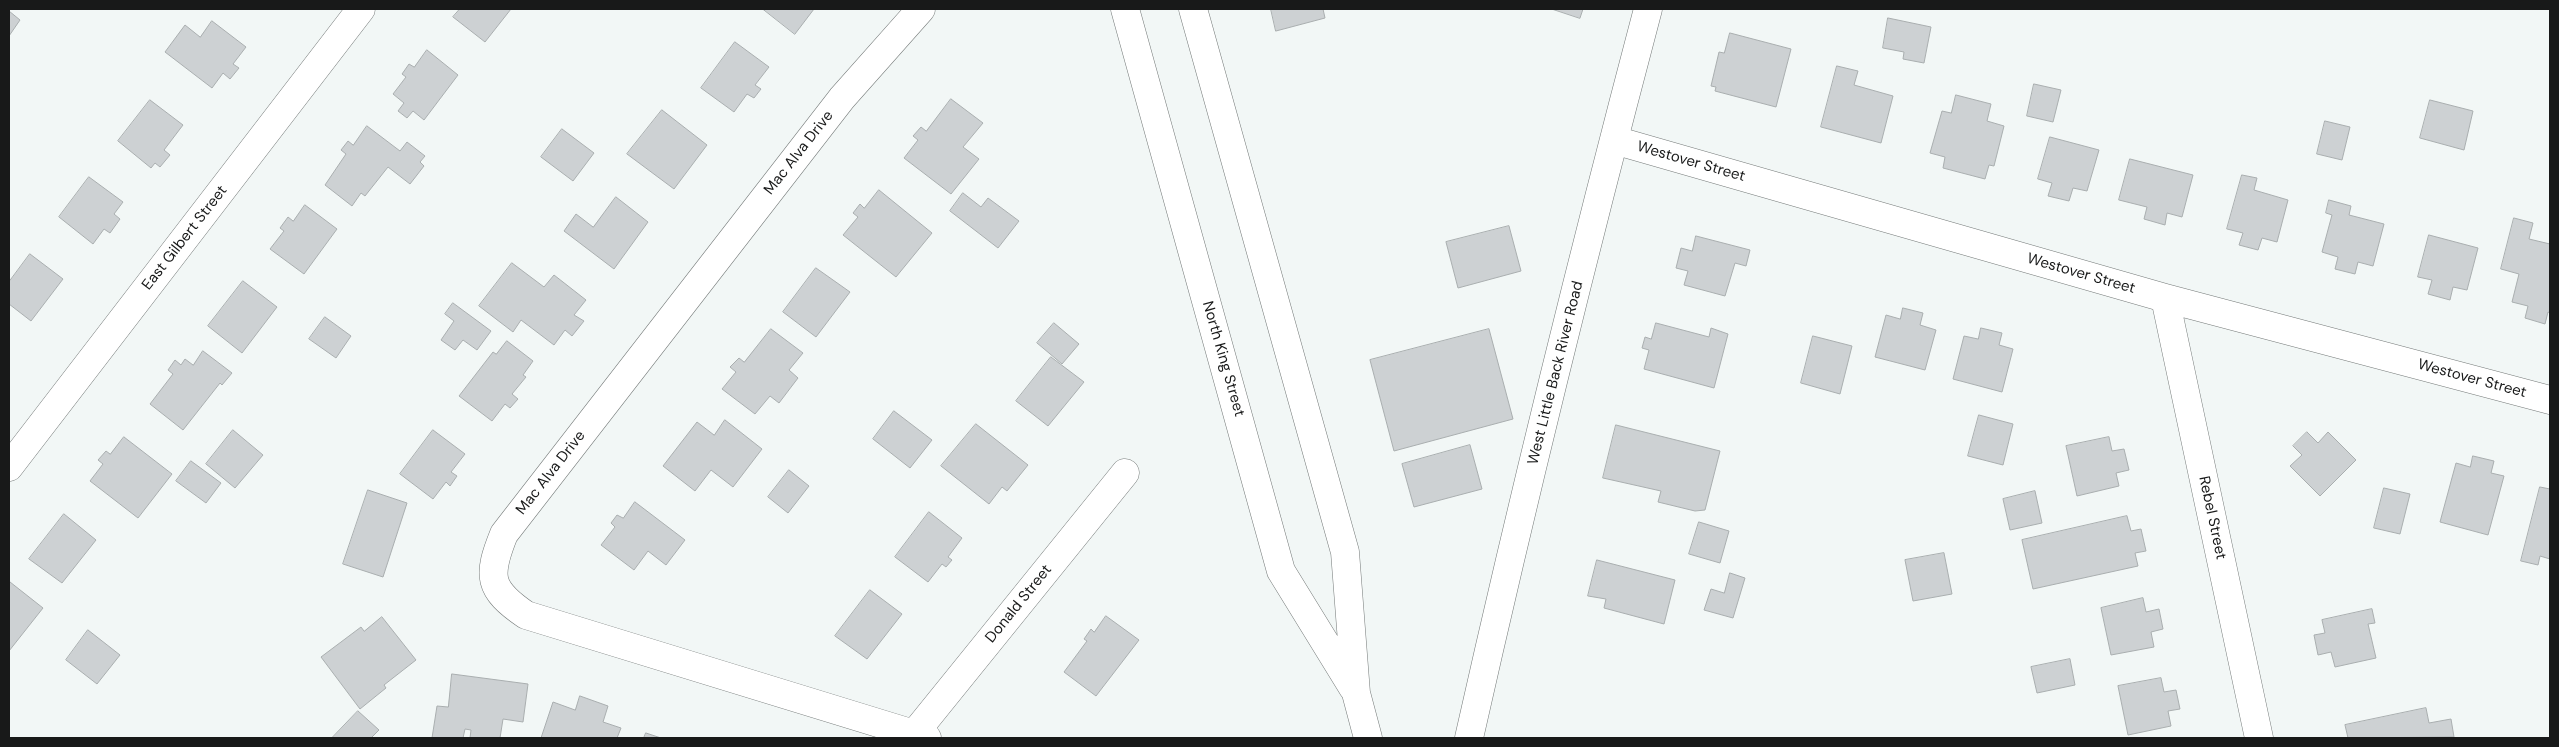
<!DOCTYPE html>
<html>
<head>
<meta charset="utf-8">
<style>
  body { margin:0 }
  #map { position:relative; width:2559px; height:747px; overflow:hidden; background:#f2f7f6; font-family:"DM Sans",sans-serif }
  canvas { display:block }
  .frame { position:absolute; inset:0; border:10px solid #181919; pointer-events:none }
</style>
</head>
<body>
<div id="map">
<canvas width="2559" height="747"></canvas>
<div class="frame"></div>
</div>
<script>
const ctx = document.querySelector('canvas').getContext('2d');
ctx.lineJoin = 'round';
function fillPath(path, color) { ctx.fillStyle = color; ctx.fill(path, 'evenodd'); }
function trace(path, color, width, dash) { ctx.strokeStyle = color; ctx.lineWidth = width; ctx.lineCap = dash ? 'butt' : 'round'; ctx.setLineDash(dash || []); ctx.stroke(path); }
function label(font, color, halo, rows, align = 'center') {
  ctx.font = font + ' "DM Sans",sans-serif'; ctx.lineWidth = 5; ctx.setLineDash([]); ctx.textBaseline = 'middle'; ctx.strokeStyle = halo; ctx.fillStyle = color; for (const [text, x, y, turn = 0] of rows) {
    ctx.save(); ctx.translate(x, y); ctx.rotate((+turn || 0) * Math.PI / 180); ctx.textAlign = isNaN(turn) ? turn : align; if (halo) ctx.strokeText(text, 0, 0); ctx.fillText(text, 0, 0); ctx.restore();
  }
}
const building = new Path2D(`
  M 460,9 L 511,9 L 485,42 L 453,17 Z
  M 763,9 L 814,9 L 795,34 Z
  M 1271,9 L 1323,9 L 1325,18 L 1276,31 Z
  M 1552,9 L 1583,9 L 1580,18 Z
  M 9,11 L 20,20 L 9,36 Z
  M 1888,18 L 1931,27 L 1924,63 L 1903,59 L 1904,52 L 1883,48 Z
  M 212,21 L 246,47 L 233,64 L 239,68 L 230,79 L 223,73 L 212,88 L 165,52 L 185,25 L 200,37 Z
  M 1730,33 L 1791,49 L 1776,107 L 1715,91 L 1716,87 L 1711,86 L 1719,52 L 1724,53 Z
  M 735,42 L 769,67 L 755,85 L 761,89 L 754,98 L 747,94 L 734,112 L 701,88 Z
  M 427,50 L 458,75 L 424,120 L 413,111 L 407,118 L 398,111 L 404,103 L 393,94 L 406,77 L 402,74 L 409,64 L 414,67 Z
  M 1837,66 L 1858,71 L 1854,85 L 1893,96 L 1881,143 L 1821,127 Z
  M 2034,84 L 2061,90 L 2053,122 L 2027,116 Z
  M 1956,95 L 1991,104 L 1987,121 L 2004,126 L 1994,166 L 1989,165 L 1985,179 L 1943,168 L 1945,157 L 1930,153 L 1942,111 L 1951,113 Z
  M 951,99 L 983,123 L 963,147 L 979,159 L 951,194 L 904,158 L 918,140 L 913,136 L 921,127 L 926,131 Z
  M 150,100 L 183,125 L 164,150 L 170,155 L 160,167 L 155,163 L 151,168 L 118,141 Z
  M 2430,100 L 2473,111 L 2464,150 L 2420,138 Z
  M 662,110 L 707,145 L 674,189 L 627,154 Z
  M 2325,121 L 2350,127 L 2342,160 L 2317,154 Z
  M 367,126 L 400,151 L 407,142 L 425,156 L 420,162 L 424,166 L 410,184 L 388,167 L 365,196 L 361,193 L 352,206 L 325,185 L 346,154 L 341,150 L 348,141 L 353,145 Z
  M 562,129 L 594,153 L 573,181 L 541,157 Z
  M 2050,137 L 2099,150 L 2087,191 L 2073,188 L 2069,201 L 2048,196 L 2052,183 L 2038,179 Z
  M 2130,159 L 2193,175 L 2182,217 L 2167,213 L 2165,225 L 2144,219 L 2147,207 L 2119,200 Z
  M 2242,175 L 2257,178 L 2254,190 L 2288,200 L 2277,242 L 2262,238 L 2258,250 L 2239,245 L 2243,233 L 2227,229 Z
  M 89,177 L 123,202 L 114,214 L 120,219 L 110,233 L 104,229 L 93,244 L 59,217 Z
  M 879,190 L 932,233 L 896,277 L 843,235 L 858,217 L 853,213 L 860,204 L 864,208 Z
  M 963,193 L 981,207 L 988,198 L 1019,221 L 998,248 L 950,211 Z
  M 616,197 L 648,222 L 614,269 L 564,231 L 576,214 L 593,227 Z
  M 2329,200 L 2351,206 L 2349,215 L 2384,224 L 2373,266 L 2358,262 L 2355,274 L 2335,269 L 2338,257 L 2322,252 L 2332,215 L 2326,213 Z
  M 305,205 L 337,229 L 304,274 L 270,249 L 284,231 L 280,228 L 288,217 L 293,221 Z
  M 2514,218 L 2533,223 L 2529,239 L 2550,244 L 2550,313 L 2548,312 L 2545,324 L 2525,318 L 2528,306 L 2512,302 L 2519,274 L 2501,269 Z
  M 1509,226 L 1521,271 L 1458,288 L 1446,242 Z
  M 2429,235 L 2478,248 L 2467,290 L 2453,287 L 2450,300 L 2428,294 L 2432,280 L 2418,277 Z
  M 1696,236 L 1750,250 L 1746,266 L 1735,263 L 1725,296 L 1684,285 L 1688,271 L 1676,268 L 1681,248 L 1692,251 Z
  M 30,254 L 63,279 L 31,321 L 9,304 L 9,282 Z
  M 512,263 L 544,287 L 554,275 L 586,300 L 574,315 L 584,321 L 572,336 L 565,330 L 554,345 L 521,320 L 513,332 L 479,306 Z
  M 816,268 L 850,292 L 816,337 L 783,312 Z
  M 243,281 L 277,307 L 242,353 L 208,326 Z
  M 453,303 L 491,331 L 477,350 L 463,340 L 455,350 L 441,340 L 454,321 L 445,314 Z
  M 1903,308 L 1923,313 L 1920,325 L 1936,330 L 1925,370 L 1875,357 L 1886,315 L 1900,319 Z
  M 325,317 L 351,336 L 336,358 L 309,339 Z
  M 1054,323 L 1079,344 L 1062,364 L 1037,343 Z
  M 1656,323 L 1709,337 L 1711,328 L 1728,334 L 1714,388 L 1644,369 L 1649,350 L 1642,348 L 1645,337 L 1651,339 Z
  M 1981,328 L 2002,333 L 1999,345 L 2013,349 L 2002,392 L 1953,379 L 1964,336 L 1978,339 Z
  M 771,329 L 803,353 L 789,370 L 798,378 L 779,403 L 770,396 L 755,414 L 722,389 L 736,372 L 730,367 L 739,358 L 744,362 Z
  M 1489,329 L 1513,419 L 1394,451 L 1370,360 Z
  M 1813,336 L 1852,346 L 1840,394 L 1801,383 Z
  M 507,341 L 533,361 L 523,375 L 526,377 L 512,394 L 518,399 L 510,408 L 505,404 L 492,421 L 459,396 L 493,352 L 496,354 Z
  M 203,351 L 232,373 L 222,385 L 220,383 L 183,430 L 150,404 L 173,374 L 168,370 L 175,360 L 181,365 L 185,359 L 193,365 Z
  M 1051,357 L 1084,382 L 1048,426 L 1016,401 Z
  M 894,411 L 932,440 L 910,468 L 873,439 Z
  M 1979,415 L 2013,424 L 2003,465 L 1968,456 Z
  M 725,420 L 762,449 L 733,487 L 711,470 L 695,491 L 663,466 L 697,422 L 714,435 Z
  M 976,424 L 1028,465 L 1007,491 L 1002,487 L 989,504 L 941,466 Z
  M 1616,425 L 1720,451 L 1705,510 L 1695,511 L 1658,502 L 1661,491 L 1603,478 Z
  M 233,430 L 263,455 L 235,488 L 206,464 Z
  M 433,430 L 465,454 L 451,472 L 457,476 L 450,486 L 446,482 L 433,499 L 400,474 Z
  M 2307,432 L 2318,443 L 2328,432 L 2356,460 L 2320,496 L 2290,466 L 2302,455 L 2293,446 Z
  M 124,437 L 172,474 L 138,518 L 90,481 L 103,464 L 98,460 L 106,451 L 110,454 Z
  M 2109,437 L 2112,451 L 2124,449 L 2129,470 L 2116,473 L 2119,486 L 2077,496 L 2066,446 Z
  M 1470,445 L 1482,489 L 1414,507 L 1402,464 Z
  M 2473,456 L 2494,461 L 2491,473 L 2504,476 L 2488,535 L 2440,522 L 2456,463 L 2470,467 Z
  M 191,461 L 221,483 L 206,503 L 176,481 Z
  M 789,470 L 809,486 L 788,513 L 768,497 Z
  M 2540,487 L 2550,489 L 2550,559 L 2540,556 L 2538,565 L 2521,561 Z
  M 2384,488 L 2410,494 L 2400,534 L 2374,528 Z
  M 368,490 L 407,503 L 383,577 L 343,564 Z
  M 2035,491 L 2042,523 L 2010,530 L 2003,499 Z
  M 635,502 L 685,540 L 666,565 L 648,551 L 634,570 L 601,545 L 615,527 L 611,523 L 617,515 L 623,518 Z
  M 929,512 L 962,538 L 948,557 L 952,560 L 946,567 L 942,564 L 928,582 L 895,557 Z
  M 64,514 L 96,540 L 62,583 L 29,559 Z
  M 2127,516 L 2131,531 L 2141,529 L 2146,551 L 2135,553 L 2138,566 L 2033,589 L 2022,540 Z
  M 1699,522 L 1729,531 L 1720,563 L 1689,554 Z
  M 1944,553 L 1952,594 L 1913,601 L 1905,560 Z
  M 1597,560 L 1675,580 L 1664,624 L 1604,608 L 1606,599 L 1588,596 Z
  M 1730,573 L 1745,578 L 1733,618 L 1704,610 L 1711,589 L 1724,593 Z
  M 10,582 L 43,608 L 9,651 L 9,584 Z
  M 870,590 L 902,614 L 867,659 L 835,636 Z
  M 2143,598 L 2146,612 L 2159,609 L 2163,629 L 2151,632 L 2154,647 L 2111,655 L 2101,608 Z
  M 2372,609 L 2375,623 L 2368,624 L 2376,658 L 2335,667 L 2331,652 L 2318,655 L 2314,635 L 2325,633 L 2322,620 Z
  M 1106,616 L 1139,640 L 1096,696 L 1064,672 L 1087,641 L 1084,639 L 1091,629 L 1094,632 Z
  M 382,617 L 416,660 L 384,685 L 386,688 L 360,709 L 321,657 L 361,627 L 364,631 Z
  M 88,630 L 120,655 L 97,684 L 66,660 Z
  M 2070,659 L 2075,685 L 2037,693 L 2031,667 Z
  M 452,674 L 528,684 L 523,722 L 503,719 L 500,738 L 470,738 L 471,730 L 465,729 L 463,738 L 432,738 L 437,706 L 448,707 Z
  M 2161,678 L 2164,692 L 2176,690 L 2180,709 L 2168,711 L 2171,726 L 2128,735 L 2118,686 Z
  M 580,696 L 608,706 L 603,722 L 621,728 L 617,738 L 541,738 L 553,702 L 575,710 Z
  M 2426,708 L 2429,723 L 2451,719 L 2454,737 L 2348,738 L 2345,725 Z
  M 358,711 L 379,730 L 371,738 L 332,738 Z
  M 646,733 L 661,738 L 644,738 Z`);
const street = new Path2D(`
  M 921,9 L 842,98 L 504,534 C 487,576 488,589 526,615 L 927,738
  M 1614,140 L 2165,298 L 2550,400
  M 2165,298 L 2259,738
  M 9,467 L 361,9
  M 914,734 L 1125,473
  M 1469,738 C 1524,494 1584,251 1648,9`);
const secondary = new Path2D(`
  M 1125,9 L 1281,571 L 1353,688
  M 1193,9 L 1345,552 L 1356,693 L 1368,738`);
const streetNames = [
  ["Mac Alva Drive",799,153,-52],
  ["Westover Street",1691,162,16],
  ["East Gilbert Street",185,238,-52],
  ["Westover Street",2081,274,16],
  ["North King Street",1223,359,74],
  ["West Little Back River Road",1556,373,-76],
  ["Westover Street",2472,379,15],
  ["Mac Alva Drive",551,473,-52],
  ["Rebel Street",2212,518,78],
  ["Donald Street",1019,604,-51]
];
fillPath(building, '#cdd1d3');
trace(building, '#a9aeaf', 1);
trace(street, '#767b7a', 29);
trace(secondary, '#767b7a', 29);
trace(street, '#fff', 28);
trace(secondary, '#fff', 28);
label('15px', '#181919', '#fff', streetNames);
</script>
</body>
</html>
